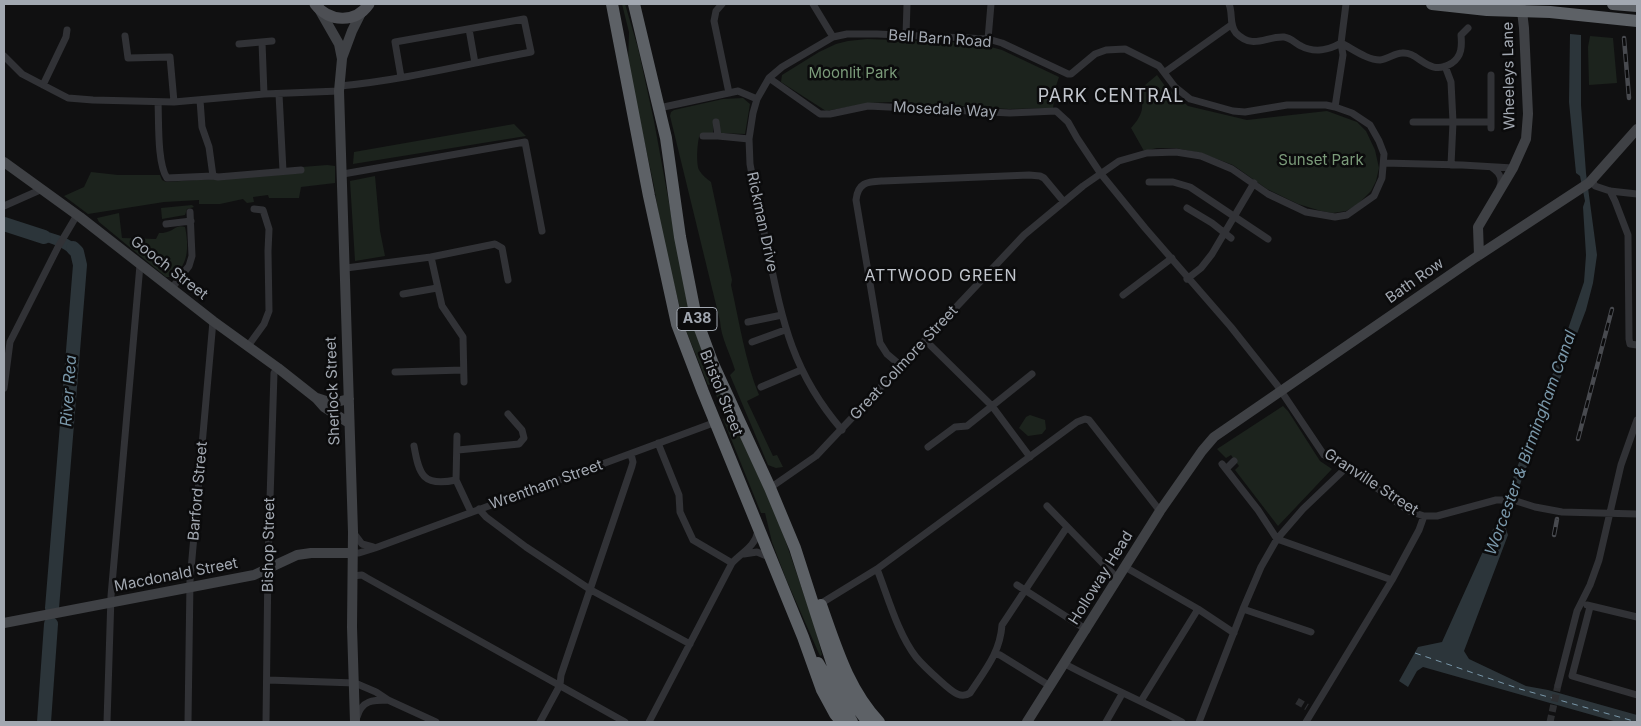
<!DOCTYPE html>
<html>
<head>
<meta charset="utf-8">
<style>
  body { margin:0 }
  #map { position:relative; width:1641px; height:726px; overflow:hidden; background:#101011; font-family:Inter,sans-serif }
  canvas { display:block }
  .frame { position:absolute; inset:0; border:5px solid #a2a8b1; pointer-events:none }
</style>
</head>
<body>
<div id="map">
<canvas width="1641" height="726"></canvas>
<div class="frame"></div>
</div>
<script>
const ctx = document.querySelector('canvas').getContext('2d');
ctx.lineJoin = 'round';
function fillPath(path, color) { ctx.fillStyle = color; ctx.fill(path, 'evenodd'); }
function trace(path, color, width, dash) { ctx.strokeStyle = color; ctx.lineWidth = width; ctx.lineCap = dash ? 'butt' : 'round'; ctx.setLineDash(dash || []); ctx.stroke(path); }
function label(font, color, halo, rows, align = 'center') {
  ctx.font = font + ' Inter,sans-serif'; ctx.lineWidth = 5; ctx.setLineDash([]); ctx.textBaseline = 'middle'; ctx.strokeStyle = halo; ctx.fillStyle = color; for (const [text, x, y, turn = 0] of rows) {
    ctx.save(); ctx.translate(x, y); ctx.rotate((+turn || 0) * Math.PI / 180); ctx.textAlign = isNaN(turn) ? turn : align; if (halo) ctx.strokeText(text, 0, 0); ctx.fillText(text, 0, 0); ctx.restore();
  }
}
const green = new Path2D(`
  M 622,4 L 625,4 L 638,48 L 654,121 L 689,312 L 706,363 L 727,408 L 723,410 L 711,384 L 708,385 L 685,328 L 663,240 L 654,186 L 628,65 L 629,32 Z
  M 1590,36 L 1613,38 L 1617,83 L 1589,85 L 1588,47 Z
  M 867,39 L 976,43 L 1002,50 L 1059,77 L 1056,86 L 1053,108 L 1009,109 L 892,102 L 870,103 L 826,111 L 781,82 L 782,75 L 819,52 L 836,44 L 848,41 Z
  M 1157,75 L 1165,86 L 1188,106 L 1247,120 L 1327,111 L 1357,122 L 1366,131 L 1375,150 L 1379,168 L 1376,181 L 1371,191 L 1357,205 L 1346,211 L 1333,213 L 1321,211 L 1298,204 L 1267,189 L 1233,165 L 1201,153 L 1175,148 L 1157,148 L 1144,151 L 1131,128 C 1142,116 1146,106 1138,91 Z
  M 743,98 L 750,104 L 745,134 L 721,133 L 713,122 L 713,133 L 700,134 C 697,142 696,163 699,170 C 702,175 706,178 711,182 L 732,280 L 731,285 C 739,320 745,361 759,395 L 747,401 L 773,456 L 777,455 L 783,467 L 776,468 L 768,465 L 730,375 L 735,370 C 730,353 721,338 720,321 L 670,116 L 671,112 L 674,110 L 723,99 Z
  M 514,124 L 526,136 L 353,164 L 354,152 Z
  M 327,165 L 335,166 L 335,183 L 301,187 L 299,198 L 269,198 L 268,195 L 253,197 L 254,202 L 247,203 L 243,199 L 220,204 L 199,204 L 199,200 L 164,202 L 88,214 L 64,196 L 84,187 L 91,172 L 118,175 L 160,175 L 162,180 L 166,182 L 302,173 L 302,167 Z
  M 375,176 L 380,231 L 385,256 L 355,261 L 350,181 Z
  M 192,205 L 194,207 L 187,209 L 185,215 L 162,219 L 161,208 Z
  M 119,213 L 122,238 L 156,239 L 159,233 C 162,233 164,233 167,232 C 175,230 176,224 185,227 C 189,246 189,267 171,277 L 166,277 L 99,222 L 97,218 Z
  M 1283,406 L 1288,411 L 1320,461 L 1332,469 L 1278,526 L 1235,470 L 1239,466 L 1231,455 L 1226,458 L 1217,449 Z
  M 1030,415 L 1045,420 L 1046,429 L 1042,434 L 1028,436 L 1019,428 L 1026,417 Z
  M 731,416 L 779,522 L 815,627 L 822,655 L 820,656 L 786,579 L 772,542 L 765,513 L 761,513 L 723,419 Z`);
const water = new Path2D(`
  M 1570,34 L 1581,35 L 1581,105 L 1586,173 L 1597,255 L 1593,283 L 1586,310 L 1516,495 L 1506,529 L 1508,535 L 1464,651 L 1469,659 L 1526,686 L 1548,690 L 1637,715 L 1637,722 L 1617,722 L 1423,667 L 1417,671 L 1408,687 L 1399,681 L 1418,647 L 1442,642 L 1494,527 L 1496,526 C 1504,511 1510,495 1513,478 L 1551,379 L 1584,282 L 1586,255 L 1583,207 L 1585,201 L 1580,176 L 1576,173 L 1569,102 Z
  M 27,227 C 49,233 84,236 85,264 L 74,262 C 73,246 37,240 24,236 Z`);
const river = new Path2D(`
  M 4,224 L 44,237
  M 52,608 L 80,265 L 77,252 L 73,248
  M 44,722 L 51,624`);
const ferry = new Path2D(`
  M 1415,653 L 1520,689 L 1637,722`);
const streetTunnel = new Path2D(`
  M 1297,701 L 1307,707
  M 1550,722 L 1558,685`);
const street = new Path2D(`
  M 722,4 L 716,11 L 714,21 L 729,93
  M 813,4 L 833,37
  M 1229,4 C 1233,13 1229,25 1236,33 C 1253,50 1266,36 1284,37 C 1291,38 1295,43 1301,46 C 1314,53 1329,50 1341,43
  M 469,29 L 475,63
  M 906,35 L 907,4
  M 125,36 L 128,58 L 170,57 L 174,102
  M 988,39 L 991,4
  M 262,42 L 264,94
  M 1341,43 C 1353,49 1367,60 1380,60 C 1388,59 1395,53 1402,53 C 1419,51 1428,78 1452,63 C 1462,56 1462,46 1461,35 L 1468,28
  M 239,44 L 272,41
  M 4,56 L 22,74 L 43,85 L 68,98 L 93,100 L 174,102 L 264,94 L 339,91
  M 1445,66 L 1451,82 L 1453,122 L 1451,165
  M 1165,72 L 1231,25
  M 1491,75 L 1491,128
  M 769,78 L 820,114 L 830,114 L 868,106 L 1010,113 L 1056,111 L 1068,122 L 1077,138 L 1101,174 L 1145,228 L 1231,327 L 1277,385 L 1324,455 L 1347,467 L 1409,511 L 1424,516 L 1437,516 L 1496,500 L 1513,500 L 1535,507 L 1562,512 L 1637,514
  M 43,85 L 66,37 L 67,30
  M 340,86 C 404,80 467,64 531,52 L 524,19 L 395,42 L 401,77
  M 279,94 L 283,171
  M 200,100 L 202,127 L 209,147 L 213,176
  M 158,102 C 159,121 157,163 167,178 L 213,176 L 218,177 L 301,170
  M 1335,107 L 1343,55 L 1341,43 L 1346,4
  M 659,108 L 738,91 L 757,99
  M 716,122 L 718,136
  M 1413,122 L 1491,122
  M 703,136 L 718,136 L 749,139
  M 1384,163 L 1462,165 L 1513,168
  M 1491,167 C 1498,171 1503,178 1500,186
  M 343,174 L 525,142 L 542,231
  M 1592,180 L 1595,186 L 1610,191 L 1637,194
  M 1149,182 L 1173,182 L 1190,187 L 1268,239
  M 1610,191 L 1615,201 L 1628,235 L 1629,339 L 1630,344 L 1637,345
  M 4,206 L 40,190
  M 1187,208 L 1212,223 L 1231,238
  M 166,224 L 191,221
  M 431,257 L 442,306 L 463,337 L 464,382
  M 346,268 L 431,257 L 495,244 L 502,248 L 508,280
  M 1187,279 L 1201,268 L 1212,254 L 1254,183
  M 172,288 L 189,266 L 192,256 L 190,212
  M 403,294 L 437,288
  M 1123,295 L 1172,258
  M 748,322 L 782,315
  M 925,340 L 992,406 L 1030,457
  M 752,342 L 785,330
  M 248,346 L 264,324 L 269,311 L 268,251 L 269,229 L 263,210 L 254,209
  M 900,365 L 887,354 L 880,343 L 856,200 C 858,182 867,182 883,181 L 1029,175 L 1040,176 L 1044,178 L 1064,202
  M 395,372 L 463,370
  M 761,387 L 801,370
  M 4,388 L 10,342 L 58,247 L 77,215
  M 457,436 L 456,480 L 471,512
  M 658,443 L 679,495 L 680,512 L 693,540 L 732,563
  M 414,446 C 419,475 423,487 456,480
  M 928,447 L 955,427 L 967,426 L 1032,374
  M 458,450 L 519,444 L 524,438 L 522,430 L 508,414
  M 1222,464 L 1258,510 L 1277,539 L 1392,580
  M 1227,468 L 1234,461
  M 770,488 L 816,456 L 1024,235 L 1083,186 L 1119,161 L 1147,153 L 1176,152 L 1201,156 L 1232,169 L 1268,194 L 1306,212 L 1335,217 L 1347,215 L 1374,196 L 1382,178 L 1384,154 L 1379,141 L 1370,125 L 1352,113 L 1335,107 L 1326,105 L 1287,105 L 1245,112 L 1233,111 L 1190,99 L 1175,87 L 1159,66 L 1125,49 L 1106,50 L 1095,54 L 1071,74 L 1068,74 L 1002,43 L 988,39 L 877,34 L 847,34 L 833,37 L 782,67 L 769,78 L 757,99 L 753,113 L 749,139 L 750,164 C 755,191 761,218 767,246 C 782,319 791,371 842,430
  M 1047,506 L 1118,579
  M 479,509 L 486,517 L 526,547 L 591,590 L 690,644
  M 353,532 L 362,544 L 373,547
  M 352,553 L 359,553 L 375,548 L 716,422
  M 744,554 L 757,552 L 769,557
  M 1125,567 L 1198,609 L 1234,633
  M 877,569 C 888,597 898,634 916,657 C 925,668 936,677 946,686 C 953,692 961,699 970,693 C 985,670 1000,653 1002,625 L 1067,527
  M 352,576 L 362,575 L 367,578 L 625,722
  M 1017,585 L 1087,630
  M 820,604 L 877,569 L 1077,422 L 1085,419 L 1089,420 L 1160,511
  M 1587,605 L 1637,617
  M 1590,607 L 1572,676 L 1637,695
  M 1243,609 L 1311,632
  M 996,654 L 1000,655 L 1050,686
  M 1065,664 C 1104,685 1144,702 1182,722
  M 268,680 L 355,683 L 376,692 L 388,700 L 436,722
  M 1558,685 L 1577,611 L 1590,585 L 1599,560 L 1621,465 L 1637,420
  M 1141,701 L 1198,609
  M 357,717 C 362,700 373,700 388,700
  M 107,722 L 111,596 L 140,265
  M 188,722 L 190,581 L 213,321
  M 266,722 L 268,562 L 274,373 L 278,368
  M 540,722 L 560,685 L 561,675 L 632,466 L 633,462 L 631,454
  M 649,722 L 732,563 C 742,552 755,547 758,531
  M 1106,722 L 1122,694
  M 1199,722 L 1243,609 L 1261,567 L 1277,539 L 1303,509 L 1347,467
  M 1306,722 L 1392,580 L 1419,530 L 1424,516`);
const secondary = new Path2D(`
  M 319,9 L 339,44 L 342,59 L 339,91 L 353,532 L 352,627 L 355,722
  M 342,58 L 352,31 L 361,13
  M 4,162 L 80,217 L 213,321 L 278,368 L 316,398 L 324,407 L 349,423
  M 1479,255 L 1478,227 L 1513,168 L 1526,139 L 1528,114 L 1524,28 L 1522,11 L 1520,4
  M 317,398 L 332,403 L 349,399
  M 4,623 L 254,575 L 297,555 L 311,553 L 352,553
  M 1027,722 L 1160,511 L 1202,451 L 1214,437 L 1476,257 L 1589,183 L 1637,129`);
const primary = new Path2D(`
  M 315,4 C 329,22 355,24 369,4`);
const highway = new Path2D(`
  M 612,4 L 649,196 L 677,324 L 703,392 L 803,637 L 822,690 L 835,714 L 842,722
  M 634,4 L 666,138 L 680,237 L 696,318 L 713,364 L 770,488 L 795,548 L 833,666 L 851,700 L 868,722
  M 1432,4 L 1487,10 L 1550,12 L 1637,21
  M 1613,4 L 1637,6
  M 821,605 C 836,647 848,689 879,722
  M 818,663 L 852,722`);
const rail = new Path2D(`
  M 1624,38 L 1629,98
  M 1578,439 L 1612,309
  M 1554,535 L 1557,519`);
const shields = [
  [697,319,40]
];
const shieldNames = [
  ["A38",697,319]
];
const streetNames = [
  ["Bell Barn Road",940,39,4],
  ["Wheeleys Lane",1509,76,-91],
  ["Mosedale Way",945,110,3],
  ["Rickman Drive",762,222,78],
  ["Gooch Street",169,268,38],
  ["Bath Row",1415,281,-35],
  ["Great Colmore Street",904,363,-47],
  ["Sherlock Street",333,391,-92],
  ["Bristol Street",721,393,68],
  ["Granville Street",1371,482,33],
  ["Wrentham Street",546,485,-20],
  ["Barford Street",198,491,-85],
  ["Bishop Street",269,545,-89],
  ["Macdonald Street",176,575,-11],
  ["Holloway Head",1101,578,-58]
];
const parkNames = [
  ["Moonlit Park",853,73],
  ["Sunset Park",1321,160]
];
const neighbourhoodNames = [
  ["ATTWOOD GREEN",941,276]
];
const waterNames = [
  ["River Rea",69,391,-86],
  ["Worcester & Birmingham Canal",1531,443,-70]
];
const quarterNames = [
  ["PARK CENTRAL",1111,97]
];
fillPath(green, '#1c231d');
fillPath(water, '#2c353a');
trace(river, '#2c353a', 14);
trace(ferry, '#7a98aa', 1, [6, 5]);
trace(streetTunnel, '#2d2e31', 7, [7, 3.5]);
trace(street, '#313236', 7);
trace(secondary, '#3f4145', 10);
trace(primary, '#4d4f54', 11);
trace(highway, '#5d6166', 12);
trace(rail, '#484a4f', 4.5);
trace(rail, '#0b0b0c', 2.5, [8]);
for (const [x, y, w] of shields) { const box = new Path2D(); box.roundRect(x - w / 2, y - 11.5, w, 23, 4); ctx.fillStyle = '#0b0b0c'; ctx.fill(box); trace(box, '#a2a8b1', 1); }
label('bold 14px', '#a2a8b1', null, shieldNames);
label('15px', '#a2a8b1', '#0b0b0c', streetNames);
label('15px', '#7b9b7a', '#0b0b0c', parkNames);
ctx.letterSpacing = '1px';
label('16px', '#c2c6cd', '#0b0b0c', neighbourhoodNames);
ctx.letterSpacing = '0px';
label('italic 16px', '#7a98aa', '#0b0b0c', waterNames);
ctx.letterSpacing = '1px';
label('18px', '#c2c6cd', '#0b0b0c', quarterNames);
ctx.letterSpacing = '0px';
</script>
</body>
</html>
